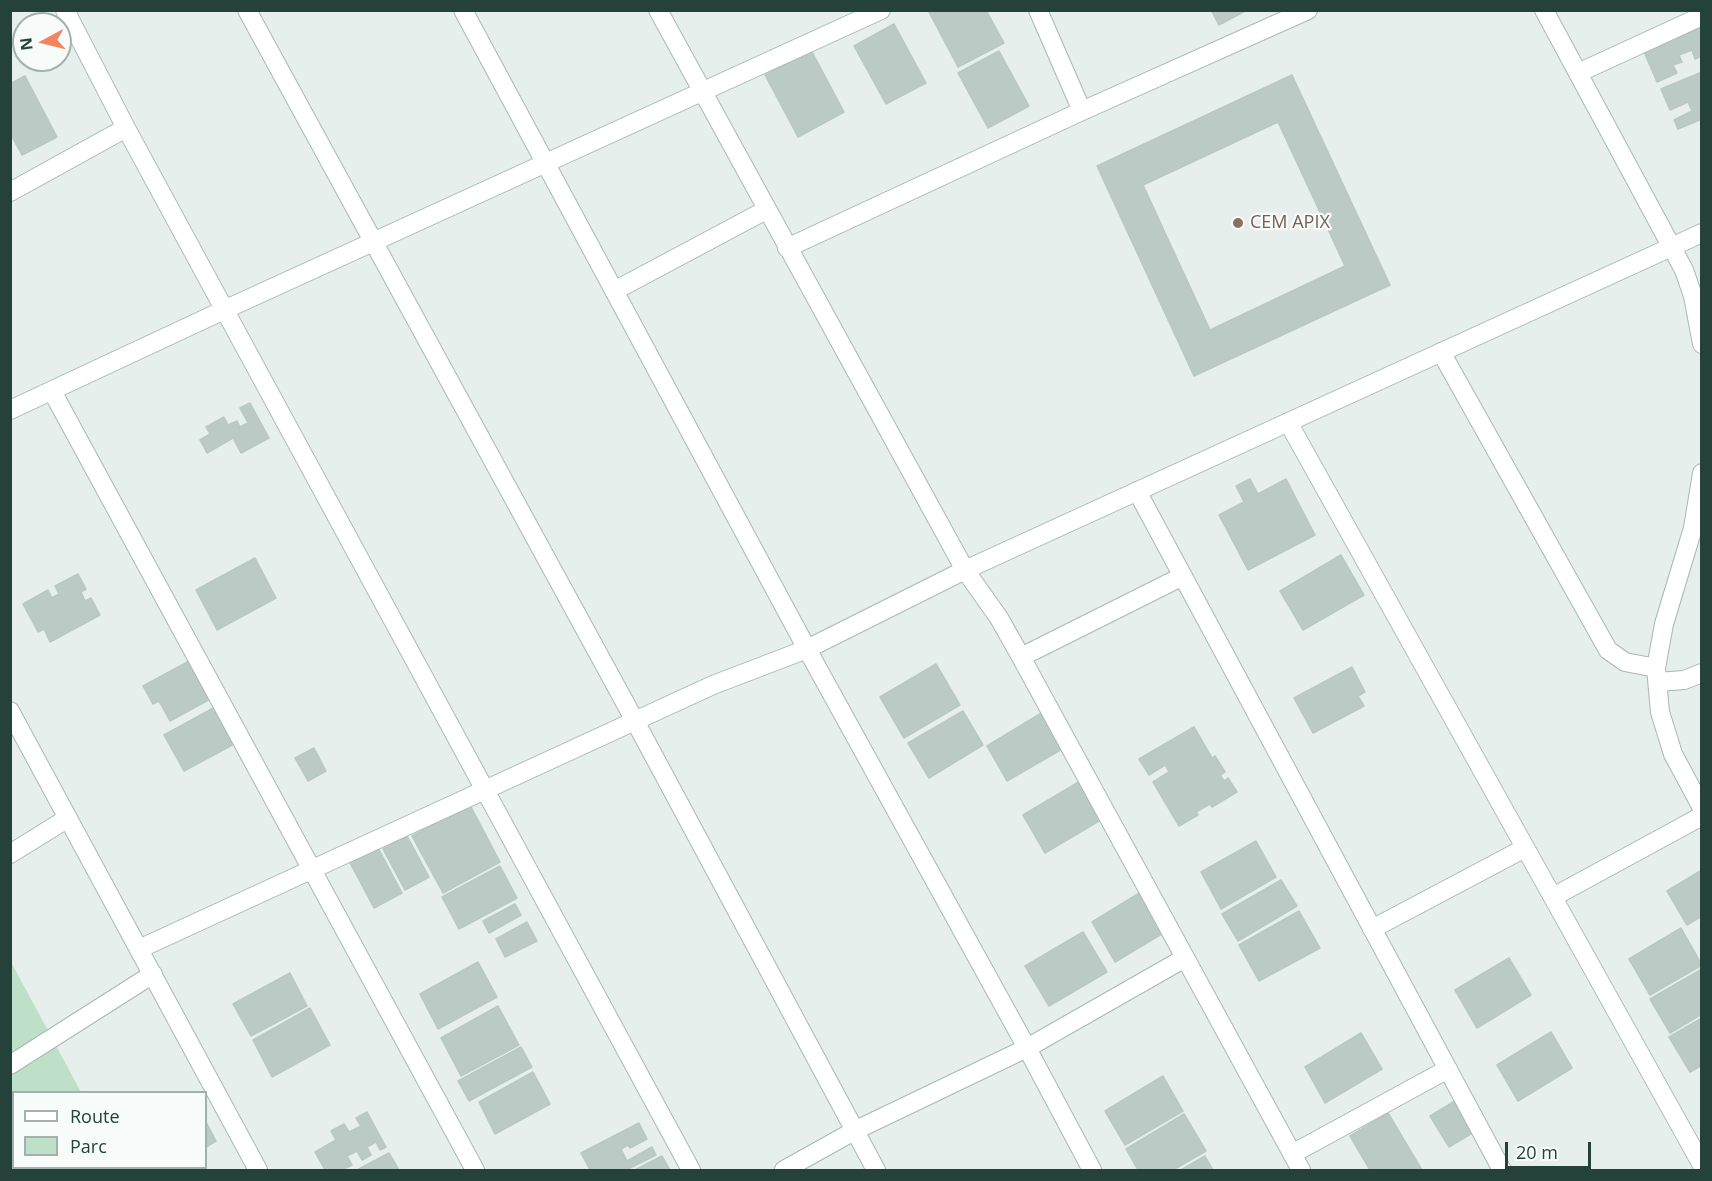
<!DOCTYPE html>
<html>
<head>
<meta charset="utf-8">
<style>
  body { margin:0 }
  #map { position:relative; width:1712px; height:1181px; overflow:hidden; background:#e6efeb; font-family:"Open Sans",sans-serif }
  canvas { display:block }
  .frame { position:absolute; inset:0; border:12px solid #24423a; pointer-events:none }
  .legend { position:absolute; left:12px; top:1091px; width:195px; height:78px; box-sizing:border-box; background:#f7fbf9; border:2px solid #a3b1ad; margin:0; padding:8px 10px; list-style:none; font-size:18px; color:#24423a }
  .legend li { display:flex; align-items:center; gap:12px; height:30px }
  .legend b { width:30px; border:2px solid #a3b1ad }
  .north { position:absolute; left:12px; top:12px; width:60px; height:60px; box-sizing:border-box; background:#f7fbf9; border:2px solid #a3b1ad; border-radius:50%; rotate:263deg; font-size:16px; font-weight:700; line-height:24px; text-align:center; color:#24423a }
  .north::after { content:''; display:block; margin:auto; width:21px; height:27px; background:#f4845f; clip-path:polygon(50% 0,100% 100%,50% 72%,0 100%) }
  .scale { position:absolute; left:1505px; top:1142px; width:86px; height:27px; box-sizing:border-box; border:3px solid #24423a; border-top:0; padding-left:8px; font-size:18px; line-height:21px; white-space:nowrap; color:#24423a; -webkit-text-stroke:4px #f7fbf9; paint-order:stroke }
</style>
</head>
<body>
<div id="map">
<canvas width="1712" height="1181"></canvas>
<div class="frame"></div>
<ul class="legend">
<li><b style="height:8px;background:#fff"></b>Route</li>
<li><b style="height:16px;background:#bfe0c8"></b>Parc</li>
</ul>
<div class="north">N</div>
<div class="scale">20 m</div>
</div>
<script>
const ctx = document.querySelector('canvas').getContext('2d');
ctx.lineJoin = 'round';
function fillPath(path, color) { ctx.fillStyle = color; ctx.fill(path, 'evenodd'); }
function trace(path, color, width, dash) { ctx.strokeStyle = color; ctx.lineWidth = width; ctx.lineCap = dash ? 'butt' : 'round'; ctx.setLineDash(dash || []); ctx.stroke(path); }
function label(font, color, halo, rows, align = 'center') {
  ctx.font = font + ' "Open Sans",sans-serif'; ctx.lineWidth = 4.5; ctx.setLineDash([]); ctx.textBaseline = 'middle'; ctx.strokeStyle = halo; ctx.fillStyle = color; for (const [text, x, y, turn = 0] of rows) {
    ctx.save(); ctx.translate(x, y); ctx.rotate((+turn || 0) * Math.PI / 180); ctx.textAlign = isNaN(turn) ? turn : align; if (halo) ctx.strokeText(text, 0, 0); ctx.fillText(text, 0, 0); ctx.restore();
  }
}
const green = new Path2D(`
  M 10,960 L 81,1092 L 14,1092 L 14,1168 L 121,1168 L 123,1170 L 11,1170 Z`);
const building = new Path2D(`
  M 932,10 L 986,10 L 1004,43 L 958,67 L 929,12 Z
  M 1211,10 L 1247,10 L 1219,25 Z
  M 1702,20 L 1702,56 L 1695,59 L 1692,50 L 1679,55 L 1682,62 L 1673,65 L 1677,73 L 1657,82 L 1641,45 Z
  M 894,24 L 926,83 L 886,104 L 854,46 Z
  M 811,50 L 844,112 L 798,137 L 765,75 Z
  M 999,51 L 1029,106 L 988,128 L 958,73 Z
  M 1702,72 L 1702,119 L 1678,129 L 1674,120 L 1692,111 L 1688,102 L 1670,110 L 1661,89 Z
  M 1292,75 L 1390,285 L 1194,376 L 1097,166 ZM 1278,122 L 1345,266 L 1210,330 L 1143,185 Z
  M 25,76 L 57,137 L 22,155 L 10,133 L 10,84 Z
  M 250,403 L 269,438 L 241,453 L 233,438 L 207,453 L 200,440 L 210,434 L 206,427 L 224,417 L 228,425 L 237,421 L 240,427 L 248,423 L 240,408 Z
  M 1250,479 L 1258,494 L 1286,479 L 1315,535 L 1248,570 L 1219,515 L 1244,502 L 1236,486 Z
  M 1341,555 L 1364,595 L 1303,630 L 1280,591 Z
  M 255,558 L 276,598 L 217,630 L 196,590 Z
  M 78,574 L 86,589 L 81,592 L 85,601 L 91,598 L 100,615 L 50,642 L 44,629 L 38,632 L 23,604 L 48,590 L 52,598 L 59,594 L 55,586 Z
  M 193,659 L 214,697 L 170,721 L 159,701 L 153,704 L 143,686 Z
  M 936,664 L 960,705 L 904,738 L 880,697 Z
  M 1352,667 L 1365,692 L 1358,696 L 1364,706 L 1313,733 L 1294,698 Z
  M 228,700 L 247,737 L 184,771 L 164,735 Z
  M 1048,709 L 1069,745 L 1007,781 L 987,746 Z
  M 963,711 L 983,745 L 929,778 L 908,743 Z
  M 1194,727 L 1212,758 L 1215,756 L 1225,772 L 1220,775 L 1224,781 L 1228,778 L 1237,792 L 1212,807 L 1210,804 L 1196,812 L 1198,815 L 1179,826 L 1153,782 L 1169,772 L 1165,765 L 1149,775 L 1139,759 Z
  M 314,748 L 326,771 L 308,781 L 295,758 Z
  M 1082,780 L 1104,818 L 1045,853 L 1023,815 Z
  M 470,805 L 500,862 L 443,893 L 412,836 Z
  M 407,836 L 429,877 L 405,890 L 383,849 Z
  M 1256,841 L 1276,877 L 1221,909 L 1201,872 Z
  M 375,842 L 402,893 L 374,908 L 347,857 Z
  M 500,866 L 517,898 L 459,929 L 442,897 Z
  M 1702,870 L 1702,916 L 1687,925 L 1667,891 Z
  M 1281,880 L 1297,906 L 1238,941 L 1222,914 Z
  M 1146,889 L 1170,929 L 1115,962 L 1092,922 Z
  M 515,904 L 521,915 L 489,933 L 483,921 Z
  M 1299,911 L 1320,948 L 1259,981 L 1239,945 Z
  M 527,922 L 537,941 L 505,957 L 496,939 Z
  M 1681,928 L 1702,965 L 1650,995 L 1629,959 Z
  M 1083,932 L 1107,972 L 1049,1006 L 1025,966 Z
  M 1509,958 L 1531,995 L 1477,1028 L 1455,990 Z
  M 478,962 L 497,997 L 438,1029 L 420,994 Z
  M 1702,969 L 1702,1014 L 1670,1033 L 1650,999 Z
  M 290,973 L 307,1006 L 251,1036 L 233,1004 Z
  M 498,1006 L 519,1045 L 461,1076 L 441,1038 Z
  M 310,1008 L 330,1045 L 272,1077 L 253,1040 Z
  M 1702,1018 L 1702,1065 L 1690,1072 L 1669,1037 Z
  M 1551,1032 L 1572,1068 L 1518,1101 L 1497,1065 Z
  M 1361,1033 L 1382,1069 L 1325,1103 L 1305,1067 Z
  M 521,1047 L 532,1067 L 469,1101 L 458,1081 Z
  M 533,1072 L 550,1104 L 495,1134 L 479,1102 Z
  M 1163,1076 L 1183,1111 L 1125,1145 L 1105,1111 Z
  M 1460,1098 L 1479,1129 L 1449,1147 L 1430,1116 Z
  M 367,1112 L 386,1147 L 380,1150 L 376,1142 L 367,1147 L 371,1155 L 362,1160 L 357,1151 L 347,1156 L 352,1165 L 342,1170 L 325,1170 L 315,1152 L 336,1140 L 331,1131 L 344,1124 L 349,1132 L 361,1126 L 356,1118 Z
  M 1388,1113 L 1422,1170 L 1370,1170 L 1350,1136 Z
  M 1184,1114 L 1206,1151 L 1173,1170 L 1138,1170 L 1126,1149 Z
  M 206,1122 L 216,1141 L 206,1147 Z
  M 639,1123 L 647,1139 L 630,1148 L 628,1145 L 621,1149 L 627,1161 L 652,1147 L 656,1155 L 626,1170 L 590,1170 L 581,1153 Z
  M 389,1153 L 399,1170 L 357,1170 Z
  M 662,1156 L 670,1170 L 635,1170 Z
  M 1205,1156 L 1213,1170 L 1181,1170 Z`);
const minor = new Path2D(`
  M 65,10 L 126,128 L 691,1170
  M 247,10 L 635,721 L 876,1170
  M 463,10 L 807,649 L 1027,1048 L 1092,1170
  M 658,10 L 965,570 L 999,618 L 1021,657 L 1301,1170
  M 1038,10 L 1082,111
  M 1544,10 L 1684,270 L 1693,296 L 1702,344
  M 1578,73 L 1702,16
  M 10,192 L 126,128
  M 787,248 L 1082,111 L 1308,10
  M 614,291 L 766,210
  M 1441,352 L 1608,650 L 1625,662 L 1656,668
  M 52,391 L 475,1170
  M 10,410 L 224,310 L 881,10
  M 1288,422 L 1702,1165
  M 1702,473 L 1693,528 L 1664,624 L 1656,668 L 1660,712 L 1673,754 L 1702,808
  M 1137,491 L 1502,1170
  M 1021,657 L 1183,576
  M 1658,682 L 1684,680 L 1702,673
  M 10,711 L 258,1170
  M 10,854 L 68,818
  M 1553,897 L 1702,816
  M 1372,929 L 1525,848
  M 139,949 L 713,685 L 807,649 L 965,570 L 1702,233
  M 10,1065 L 153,974
  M 1292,1154 L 1448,1069
  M 784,1170 L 854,1131 L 1027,1048 L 1185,958`);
const markers = [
  [1238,223,6,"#8d6e63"]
];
const educationNames = [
  ["CEM APIX",1250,223]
];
fillPath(green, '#bfe0c8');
fillPath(building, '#bbcac4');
trace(building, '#b8c9c2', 1.5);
trace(minor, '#a8b8b2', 20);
trace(minor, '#fff', 18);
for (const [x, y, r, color] of markers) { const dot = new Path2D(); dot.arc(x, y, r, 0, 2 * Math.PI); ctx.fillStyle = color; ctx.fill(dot); trace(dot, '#f7fbf9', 2); }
label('18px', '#785e54', '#f7fbf9', educationNames, 'left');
</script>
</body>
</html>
